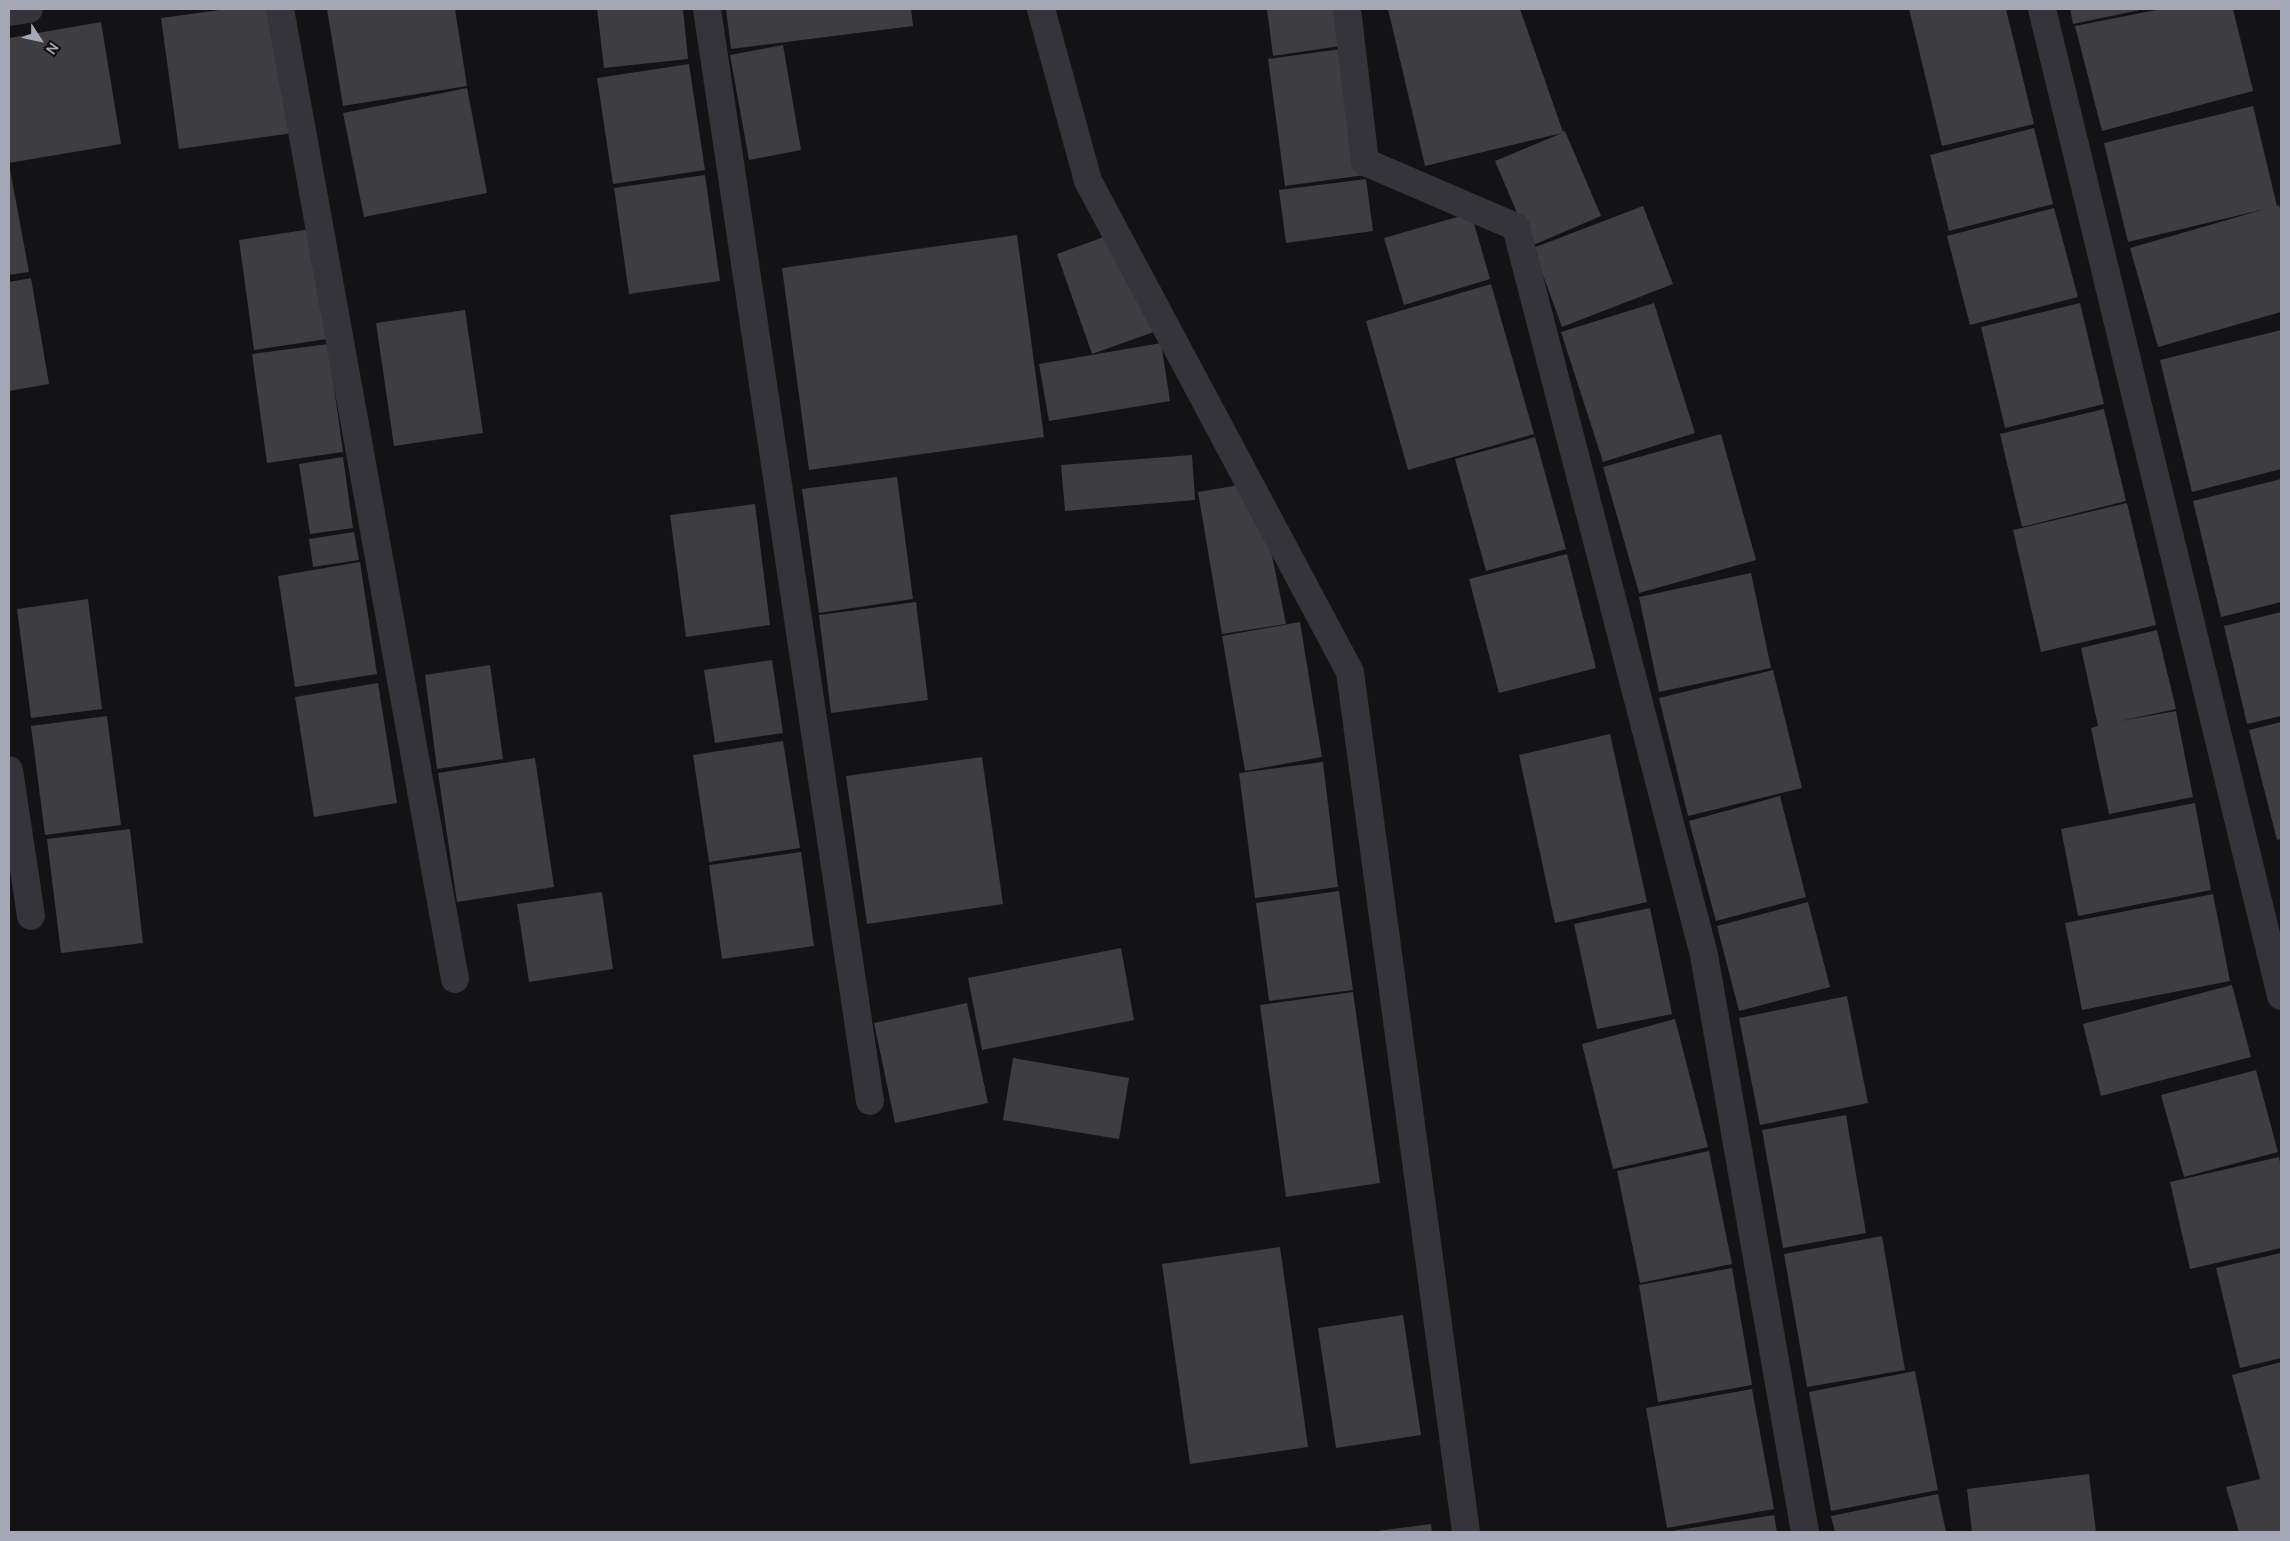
<!DOCTYPE html>
<html>
<head>
<meta charset="utf-8">
<style>
  body { margin:0 }
  #map { position:relative; width:2290px; height:1541px; overflow:hidden; background:#131315; font-family:Manrope,sans-serif }
  canvas { display:block }
  .frame { position:absolute; inset:0; border:10px solid #a4a8b6; pointer-events:none }
  .north { position:absolute; left:15px; top:15px; width:50px; height:50px; -webkit-text-stroke:4px #0e0e10; paint-order:stroke; rotate:125deg; font-size:14px; font-weight:700; line-height:20px; text-align:center; color:#a4a8b6 }
  .north::after { content:''; display:block; margin:auto; width:18px; height:22px; background:#a4a8b6; clip-path:polygon(50% 0,100% 100%,50% 72%,0 100%) }
</style>
</head>
<body>
<div id="map">
<canvas width="2290" height="1541"></canvas>
<div class="frame"></div>
<div class="north">N</div>
</div>
<script>
const ctx = document.querySelector('canvas').getContext('2d');
ctx.lineJoin = 'round';
function fillPath(path, color) { ctx.fillStyle = color; ctx.fill(path, 'evenodd'); }
function trace(path, color, width, dash) { ctx.strokeStyle = color; ctx.lineWidth = width; ctx.lineCap = dash ? 'butt' : 'round'; ctx.setLineDash(dash || []); ctx.stroke(path); }
const building = new Path2D(`
  M 227,9 L 276,9 L 293,133 L 179,149 L 161,18 Z
  M 327,9 L 455,9 L 467,86 L 343,106 Z
  M 597,9 L 683,9 L 688,59 L 604,68 Z
  M 726,9 L 911,9 L 913,26 L 731,49 Z
  M 1267,9 L 1342,9 L 1347,45 L 1273,56 Z
  M 1388,9 L 1520,9 L 1563,132 L 1565,131 L 1601,216 L 1531,246 L 1495,161 L 1562,133 L 1425,166 Z
  M 1909,9 L 2006,9 L 2034,124 L 1942,146 Z
  M 2070,9 L 2140,9 L 2140,10 L 2073,24 Z
  M 2161,9 L 2233,9 L 2253,91 L 2102,131 L 2075,26 Z
  M 101,22 L 121,144 L 9,163 L 9,38 Z
  M 783,45 L 801,150 L 749,160 L 730,55 Z
  M 1348,48 L 1365,175 L 1285,186 L 1268,59 Z
  M 689,64 L 705,170 L 613,184 L 597,78 Z
  M 467,88 L 487,193 L 364,217 L 343,113 Z
  M 2253,106 L 2277,206 L 2279,205 L 2281,213 L 2281,312 L 2158,347 L 2130,248 L 2265,209 L 2128,242 L 2104,143 Z
  M 2034,128 L 2053,204 L 1949,231 L 1930,155 Z
  M 9,164 L 29,272 L 9,275 Z
  M 705,175 L 720,281 L 629,294 L 614,188 Z
  M 1366,179 L 1373,231 L 1286,243 L 1279,190 Z
  M 1643,206 L 1673,284 L 1562,327 L 1533,248 Z
  M 2054,208 L 2078,297 L 1970,325 L 1947,236 Z
  M 1471,213 L 1490,279 L 1404,305 L 1384,238 Z
  M 311,229 L 327,339 L 254,350 L 239,240 Z
  M 1126,229 L 1162,329 L 1092,354 L 1057,254 Z
  M 1017,235 L 1044,437 L 809,470 L 782,268 Z
  M 31,278 L 49,384 L 9,391 L 9,282 Z
  M 1491,284 L 1534,434 L 1408,470 L 1366,321 Z
  M 1654,303 L 1695,433 L 1603,462 L 1561,332 Z
  M 2080,303 L 2104,404 L 2005,428 L 1981,327 Z
  M 465,310 L 483,433 L 394,446 L 376,323 Z
  M 2281,330 L 2281,469 L 2192,492 L 2160,360 Z
  M 1161,343 L 1170,401 L 1049,421 L 1039,364 Z
  M 328,344 L 343,452 L 267,463 L 252,354 Z
  M 2104,409 L 2126,501 L 2022,527 L 2000,434 Z
  M 1721,434 L 1756,560 L 1639,593 L 1603,467 Z
  M 1535,437 L 1566,549 L 1486,571 L 1455,459 Z
  M 1192,455 L 1195,500 L 1065,511 L 1061,465 Z
  M 343,457 L 353,528 L 310,534 L 299,464 Z
  M 897,477 L 913,599 L 819,613 L 802,489 Z
  M 2281,479 L 2281,602 L 2221,617 L 2193,501 Z
  M 1257,482 L 1286,624 L 1222,634 L 1198,492 Z
  M 2127,503 L 2156,625 L 2041,652 L 2013,530 Z
  M 755,504 L 770,625 L 686,637 L 670,515 Z
  M 354,532 L 359,560 L 313,567 L 309,539 Z
  M 1567,554 L 1596,668 L 1499,693 L 1469,579 Z
  M 360,562 L 377,674 L 295,687 L 278,576 Z
  M 1751,573 L 1771,668 L 1659,692 L 1639,597 Z
  M 88,599 L 102,709 L 31,718 L 17,609 Z
  M 916,602 L 928,700 L 831,713 L 819,615 Z
  M 2281,612 L 2281,716 L 2247,724 L 2224,626 Z
  M 1300,622 L 1322,757 L 1245,771 L 1222,636 Z
  M 2157,630 L 2176,709 L 2120,721 L 2176,711 L 2193,797 L 2109,814 L 2091,728 L 2098,726 L 2081,648 Z
  M 772,660 L 783,733 L 715,743 L 704,670 Z
  M 490,665 L 503,759 L 437,769 L 425,675 Z
  M 1773,670 L 1802,788 L 1688,816 L 1659,698 Z
  M 378,683 L 397,803 L 314,817 L 295,697 Z
  M 107,716 L 121,825 L 45,835 L 31,726 Z
  M 2281,722 L 2281,839 L 2277,840 L 2249,730 Z
  M 1610,734 L 1647,902 L 1555,923 L 1519,755 Z
  M 783,741 L 800,848 L 709,862 L 693,755 Z
  M 982,757 L 1003,904 L 867,924 L 846,776 Z
  M 535,758 L 554,887 L 457,902 L 438,773 Z
  M 1323,762 L 1338,887 L 1255,898 L 1239,773 Z
  M 1780,796 L 1806,897 L 1716,921 L 1689,821 Z
  M 2195,803 L 2211,890 L 2078,916 L 2061,829 Z
  M 130,829 L 143,943 L 61,953 L 47,839 Z
  M 801,852 L 814,946 L 722,959 L 709,865 Z
  M 1339,891 L 1353,990 L 1269,1001 L 1256,903 Z
  M 602,892 L 613,969 L 529,982 L 517,904 Z
  M 2213,894 L 2230,981 L 2082,1010 L 2065,923 Z
  M 1808,902 L 1830,987 L 1739,1011 L 1717,926 Z
  M 1650,908 L 1672,1014 L 1597,1029 L 1574,924 Z
  M 1121,948 L 1134,1020 L 982,1050 L 968,978 Z
  M 2232,985 L 2251,1057 L 2101,1096 L 2083,1024 Z
  M 1353,992 L 1380,1183 L 1286,1197 L 1260,1005 Z
  M 1847,996 L 1868,1103 L 1760,1125 L 1739,1018 Z
  M 967,1003 L 988,1103 L 895,1123 L 874,1023 Z
  M 1675,1019 L 1708,1147 L 1613,1169 L 1582,1044 Z
  M 1013,1058 L 1129,1078 L 1119,1139 L 1003,1120 Z
  M 2256,1070 L 2278,1152 L 2184,1177 L 2161,1095 Z
  M 1846,1115 L 1866,1233 L 1783,1248 L 1762,1130 Z
  M 1709,1151 L 1732,1264 L 1640,1283 L 1617,1171 Z
  M 2279,1157 L 2281,1168 L 2281,1248 L 2190,1269 L 2170,1182 Z
  M 1882,1236 L 1905,1370 L 1807,1387 L 1784,1254 Z
  M 1280,1247 L 1308,1447 L 1190,1464 L 1162,1264 Z
  M 2281,1253 L 2281,1358 L 2240,1368 L 2216,1268 Z
  M 1732,1268 L 1752,1385 L 1658,1402 L 1639,1285 Z
  M 1403,1315 L 1421,1435 L 1336,1448 L 1318,1328 Z
  M 2281,1362 L 2281,1532 L 2239,1532 L 2226,1487 L 2260,1479 L 2232,1375 Z
  M 1915,1371 L 1938,1490 L 1831,1511 L 1809,1392 Z
  M 1752,1389 L 1774,1509 L 1667,1528 L 1646,1408 Z
  M 2089,1474 L 2096,1532 L 1972,1532 L 1967,1489 Z
  M 1938,1494 L 1946,1532 L 1835,1532 L 1831,1516 Z
  M 1774,1515 L 1777,1532 L 1672,1532 L 1672,1531 Z
  M 1431,1524 L 1432,1532 L 1378,1532 L 1377,1531 Z`);
const minor = new Path2D(`
  M 280,9 L 455,979
  M 707,9 L 870,1101
  M 1041,9 L 1088,181 L 1350,672 L 1466,1532
  M 1347,9 L 1365,162 L 1516,227 L 1704,955 L 1805,1532
  M 2042,9 L 2281,996
  M 9,12 L 29,9
  M 9,770 L 31,916`);
fillPath(building, '#3d3d42');
trace(minor, '#34343a', 28);
</script>
</body>
</html>
